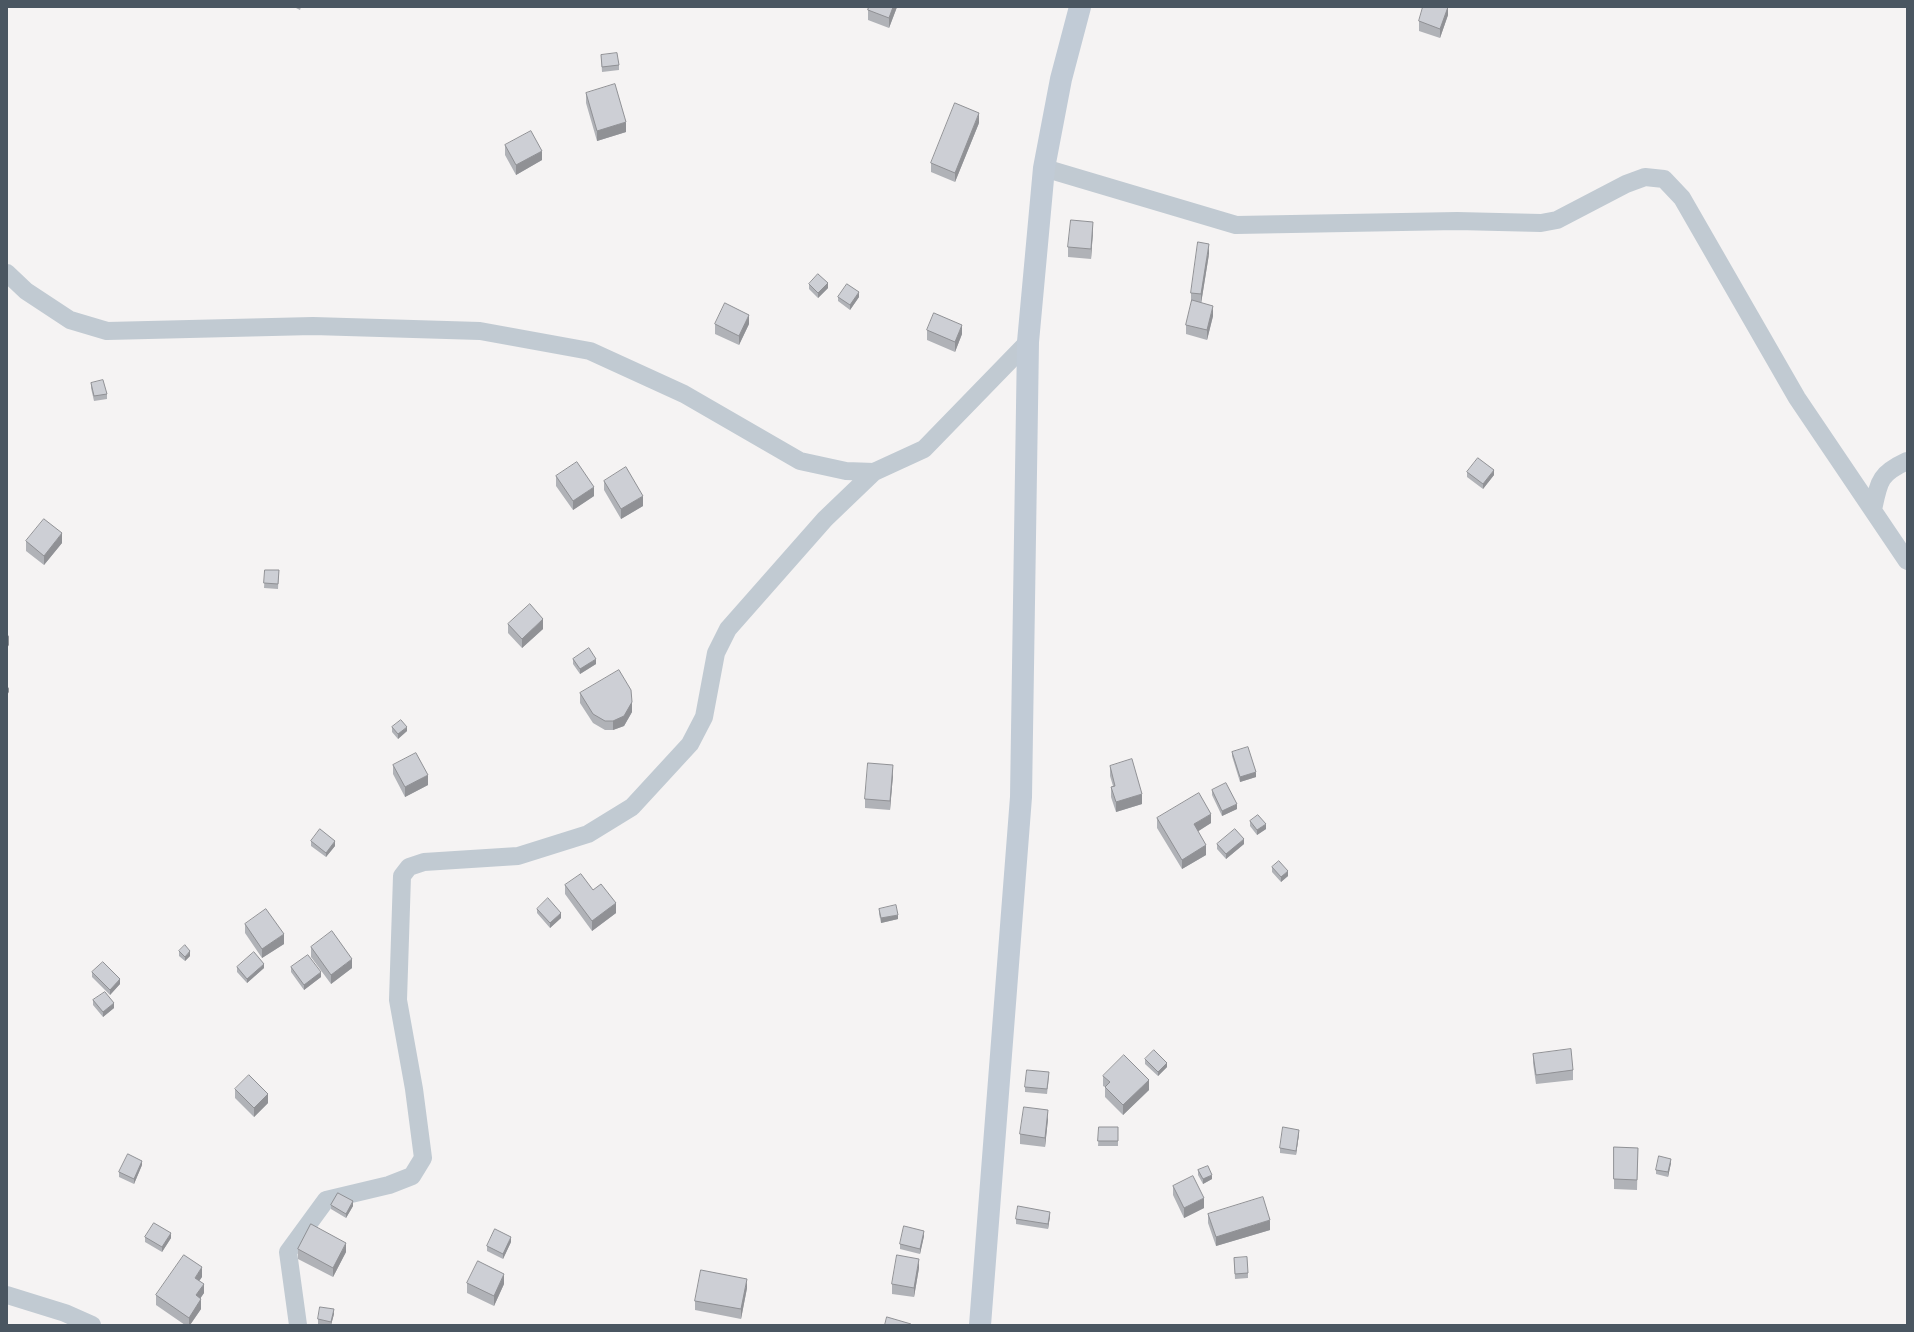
<!DOCTYPE html>
<html>
<head>
<meta charset="utf-8">
<style>
  body { margin:0 }
  #map { position:relative; width:1914px; height:1332px; overflow:hidden; background:#f5f3f3; font-family:Mulish,sans-serif }
  canvas { display:block }
  .frame { position:absolute; inset:0; border:8px solid #4a5661; pointer-events:none }
</style>
</head>
<body>
<div id="map">
<canvas width="1914" height="1332"></canvas>
<div class="frame"></div>
</div>
<script>
const ctx = document.querySelector('canvas').getContext('2d');
ctx.lineJoin = 'round';
function trace(path, color, width, dash) { ctx.strokeStyle = color; ctx.lineWidth = width; ctx.lineCap = dash ? 'butt' : 'round'; ctx.setLineDash(dash || []); ctx.stroke(path); }
function fillPath(path, color) { ctx.fillStyle = color; ctx.fill(path, 'evenodd'); }
const street = new Path2D(`
  M 1044,168 L 1236,225 L 1457,221 L 1541,223 L 1557,220 L 1626,184 L 1645,177 L 1664,179 L 1682,198 L 1797,398 L 1907,561
  M 7,273 L 26,291 L 70,320 L 107,331 L 313,326 L 480,331 L 590,351 L 684,394 L 800,461 L 846,471 L 874,472 L 924,449 L 1028,342
  M 1873,510 C 1879,481 1879,474 1907,461
  M 7,1295 L 65,1313 L 92,1325
  M 298,1325 L 288,1252 L 326,1200 L 389,1185 L 412,1176 L 423,1158 L 414,1089 L 398,1000 L 402,876 L 409,867 L 424,862 L 518,856 L 588,834 L 632,807 L 690,744 L 704,717 L 716,653 L 728,629 L 825,519 L 874,472`);
const secondary = new Path2D(`
  M 980,1325 L 1021,797 L 1028,342 L 1044,168 L 1061,79 L 1080,7`);
const wall = new Path2D(`
  M 294,7 L 301,7 L 300,10 Z
  M 869,7 L 897,7 L 889,28 L 868,20 L 868,10 Z
  M 1448,7 L 1448,15 L 1440,38 L 1419,31 L 1419,21 Z
  M 601,55 L 619,65 L 619,70 L 602,72 Z
  M 586,93 L 626,132 L 597,141 L 586,103 Z
  M 979,123 L 955,182 L 931,172 L 931,163 Z
  M 505,145 L 542,160 L 516,175 L 505,155 Z
  M 1093,231 L 1091,259 L 1068,257 L 1068,247 Z
  M 1209,254 L 1201,303 L 1213,316 L 1207,340 L 1186,334 L 1186,325 L 1192,302 L 1191,302 L 1191,293 Z
  M 809,284 L 828,288 L 818,298 L 809,289 Z
  M 838,297 L 859,297 L 850,310 L 838,301 Z
  M 715,324 L 749,324 L 739,345 L 715,334 Z
  M 927,330 L 962,334 L 955,352 L 927,340 Z
  M 91,383 L 107,394 L 107,399 L 94,401 L 91,388 Z
  M 1467,472 L 1494,475 L 1483,489 L 1467,477 Z
  M 556,476 L 594,496 L 573,510 L 556,486 Z
  M 604,481 L 643,506 L 621,519 L 604,490 Z
  M 26,541 L 62,543 L 44,565 L 26,551 Z
  M 265,570 L 279,570 L 278,589 L 264,588 Z
  M 508,624 L 543,629 L 522,648 L 508,633 Z
  M 573,659 L 596,664 L 580,674 L 573,664 Z
  M 580,693 L 632,712 L 624,726 L 613,730 L 605,730 L 593,723 L 580,703 Z
  M 392,727 L 407,731 L 398,739 L 392,732 Z
  M 1232,752 L 1256,777 L 1240,782 L 1232,756 Z
  M 393,765 L 428,785 L 405,797 L 393,774 Z
  M 1110,766 L 1142,804 L 1116,812 L 1111,797 L 1111,787 L 1113,786 L 1110,776 Z
  M 893,775 L 890,810 L 865,808 L 865,799 Z
  M 1212,790 L 1237,809 L 1222,816 L 1212,795 Z
  M 1157,818 L 1211,823 L 1198,831 L 1206,855 L 1182,869 L 1157,828 Z
  M 1250,821 L 1266,829 L 1257,835 L 1250,826 Z
  M 311,841 L 335,846 L 326,857 L 311,846 Z
  M 1217,844 L 1244,844 L 1226,859 L 1217,849 Z
  M 1272,867 L 1288,876 L 1281,882 L 1272,872 Z
  M 565,885 L 593,890 L 616,913 L 592,931 L 565,894 Z
  M 537,909 L 561,918 L 550,928 L 537,913 Z
  M 879,909 L 898,919 L 881,923 L 879,914 Z
  M 245,924 L 284,944 L 262,958 L 245,933 Z
  M 311,947 L 352,968 L 331,984 L 311,957 Z
  M 179,951 L 190,956 L 185,961 L 179,956 Z
  M 237,967 L 264,968 L 247,983 L 237,972 Z
  M 291,967 L 321,977 L 304,990 L 291,972 Z
  M 92,972 L 120,984 L 110,995 L 92,977 Z
  M 93,1000 L 114,1008 L 103,1017 L 93,1005 Z
  M 1533,1054 L 1573,1070 L 1573,1080 L 1536,1084 L 1533,1063 Z
  M 1145,1059 L 1167,1067 L 1158,1076 L 1145,1064 Z
  M 1103,1076 L 1149,1090 L 1123,1115 L 1105,1097 L 1105,1087 L 1103,1086 Z
  M 1049,1077 L 1047,1094 L 1025,1092 L 1025,1087 Z
  M 235,1089 L 268,1103 L 254,1117 L 235,1098 Z
  M 1048,1119 L 1045,1147 L 1020,1144 L 1020,1134 Z
  M 1099,1127 L 1118,1127 L 1118,1146 L 1098,1146 Z
  M 1299,1134 L 1296,1155 L 1280,1153 L 1280,1148 Z
  M 1614,1147 L 1638,1148 L 1637,1190 L 1614,1189 Z
  M 1671,1163 L 1668,1177 L 1656,1174 L 1656,1170 Z
  M 142,1165 L 134,1184 L 119,1177 L 119,1172 Z
  M 1198,1170 L 1212,1179 L 1203,1184 L 1198,1175 Z
  M 1173,1186 L 1204,1208 L 1184,1218 L 1173,1195 Z
  M 331,1205 L 353,1206 L 346,1218 L 331,1209 Z
  M 1208,1214 L 1270,1230 L 1216,1246 L 1208,1223 Z
  M 1050,1216 L 1048,1229 L 1016,1224 L 1016,1219 Z
  M 924,1236 L 920,1254 L 900,1249 L 900,1244 Z
  M 145,1237 L 171,1238 L 162,1252 L 145,1242 Z
  M 511,1242 L 503,1259 L 487,1251 L 487,1246 Z
  M 298,1249 L 346,1252 L 333,1277 L 298,1259 Z
  M 1234,1258 L 1248,1273 L 1248,1278 L 1235,1279 Z
  M 919,1268 L 914,1297 L 892,1294 L 892,1284 Z
  M 202,1277 L 199,1281 L 204,1293 L 200,1298 L 201,1309 L 190,1325 L 185,1325 L 156,1305 L 156,1295 Z
  M 467,1283 L 504,1284 L 494,1306 L 467,1293 Z
  M 747,1288 L 741,1319 L 695,1310 L 695,1301 Z
  M 334,1314 L 331,1325 L 324,1325 L 318,1324 L 318,1319 Z`);
const shadedWall = new Path2D(`
  M 893,7 L 897,7 L 889,28 L 889,18 Z
  M 1448,7 L 1448,15 L 1440,38 L 1440,29 Z
  M 979,113 L 979,123 L 955,182 L 955,173 Z
  M 626,122 L 626,132 L 597,141 L 597,131 Z
  M 542,151 L 542,160 L 516,175 L 516,165 Z
  M 1093,222 L 1093,231 L 1091,259 L 1091,249 Z
  M 1209,244 L 1209,254 L 1201,304 L 1201,294 Z
  M 828,283 L 828,288 L 818,298 L 818,293 Z
  M 859,292 L 859,297 L 850,310 L 850,305 Z
  M 1213,306 L 1213,316 L 1207,340 L 1207,330 Z
  M 749,315 L 749,324 L 739,345 L 739,336 Z
  M 962,325 L 962,334 L 955,352 L 955,342 Z
  M 1494,470 L 1494,475 L 1483,489 L 1483,484 Z
  M 594,487 L 594,496 L 573,510 L 573,501 Z
  M 643,496 L 643,506 L 621,519 L 621,509 Z
  M 62,533 L 62,543 L 44,565 L 44,556 Z
  M 543,619 L 543,629 L 522,648 L 522,639 Z
  M 9,635 L 9,645 L 7,648 L 7,638 Z
  M 596,659 L 596,664 L 580,674 L 580,669 Z
  M 9,687 L 9,692 L 7,695 L 7,690 Z
  M 632,702 L 632,712 L 624,726 L 613,730 L 613,721 Z
  M 407,727 L 407,731 L 398,739 L 398,734 Z
  M 893,765 L 893,775 L 890,810 L 890,801 Z
  M 1256,772 L 1256,777 L 1240,782 L 1240,777 Z
  M 428,775 L 428,785 L 405,797 L 405,787 Z
  M 1142,794 L 1142,804 L 1116,812 L 1116,802 Z
  M 1237,804 L 1237,809 L 1222,816 L 1222,811 Z
  M 1211,814 L 1211,823 L 1194,834 L 1194,824 Z
  M 1266,824 L 1266,829 L 1257,835 L 1257,830 Z
  M 1244,839 L 1244,844 L 1226,859 L 1226,854 Z
  M 335,841 L 335,846 L 326,857 L 326,853 Z
  M 1206,845 L 1206,855 L 1182,869 L 1182,860 Z
  M 1288,871 L 1288,876 L 1281,882 L 1281,877 Z
  M 616,903 L 616,913 L 592,931 L 592,921 Z
  M 561,913 L 561,918 L 550,928 L 550,923 Z
  M 898,915 L 898,919 L 881,923 L 881,918 Z
  M 284,934 L 284,944 L 262,958 L 262,949 Z
  M 190,951 L 190,956 L 185,961 L 185,957 Z
  M 352,959 L 352,968 L 331,984 L 331,975 Z
  M 264,964 L 264,968 L 247,983 L 247,979 Z
  M 321,972 L 321,977 L 304,990 L 304,985 Z
  M 120,979 L 120,984 L 110,995 L 110,990 Z
  M 114,1003 L 114,1008 L 103,1017 L 103,1012 Z
  M 1167,1063 L 1167,1067 L 1158,1076 L 1158,1072 Z
  M 1149,1080 L 1149,1090 L 1123,1115 L 1123,1105 Z
  M 268,1094 L 268,1103 L 254,1117 L 254,1108 Z
  M 1048,1110 L 1048,1119 L 1045,1147 L 1045,1138 Z
  M 1299,1130 L 1299,1134 L 1296,1155 L 1296,1151 Z
  M 1671,1159 L 1671,1163 L 1668,1177 L 1668,1172 Z
  M 142,1161 L 142,1165 L 134,1184 L 134,1179 Z
  M 1212,1175 L 1212,1179 L 1203,1184 L 1203,1179 Z
  M 1204,1198 L 1204,1208 L 1184,1218 L 1184,1208 Z
  M 353,1201 L 353,1206 L 346,1218 L 346,1214 Z
  M 1050,1212 L 1050,1216 L 1048,1229 L 1048,1224 Z
  M 1270,1220 L 1270,1230 L 1216,1246 L 1216,1237 Z
  M 924,1231 L 924,1236 L 920,1254 L 920,1249 Z
  M 171,1233 L 171,1238 L 162,1252 L 162,1247 Z
  M 511,1237 L 511,1242 L 503,1259 L 503,1254 Z
  M 346,1243 L 346,1252 L 333,1277 L 333,1268 Z
  M 919,1259 L 919,1268 L 914,1297 L 914,1288 Z
  M 202,1267 L 202,1277 L 195,1287 L 195,1278 Z
  M 504,1274 L 504,1284 L 494,1306 L 494,1296 Z
  M 747,1279 L 747,1288 L 741,1319 L 741,1309 Z
  M 204,1284 L 204,1293 L 196,1305 L 196,1295 Z
  M 201,1299 L 201,1309 L 190,1325 L 189,1325 L 189,1318 Z
  M 334,1309 L 334,1314 L 331,1325 L 331,1322 Z`);
const building = new Path2D(`
  M 869,7 L 893,7 L 889,18 L 868,10 Z
  M 1423,7 L 1448,7 L 1440,29 L 1419,21 Z
  M 617,53 L 619,65 L 602,67 L 601,55 Z
  M 615,84 L 626,122 L 597,131 L 586,93 Z
  M 955,103 L 979,113 L 955,173 L 931,163 Z
  M 531,131 L 542,151 L 516,165 L 505,145 Z
  M 1071,220 L 1093,222 L 1091,249 L 1068,247 Z
  M 1198,242 L 1209,244 L 1201,294 L 1191,293 Z
  M 818,274 L 828,283 L 818,293 L 809,284 Z
  M 847,284 L 859,292 L 850,305 L 838,297 Z
  M 1192,300 L 1213,306 L 1207,330 L 1186,325 Z
  M 725,303 L 749,315 L 739,336 L 715,324 Z
  M 934,313 L 962,325 L 955,342 L 927,330 Z
  M 103,380 L 107,394 L 94,396 L 91,383 Z
  M 1478,458 L 1494,470 L 1483,484 L 1467,472 Z
  M 577,462 L 594,487 L 573,501 L 556,476 Z
  M 626,467 L 643,496 L 621,509 L 604,481 Z
  M 44,519 L 62,533 L 44,556 L 26,541 Z
  M 265,570 L 279,570 L 278,584 L 264,583 Z
  M 530,604 L 543,619 L 522,639 L 508,624 Z
  M 589,648 L 596,659 L 580,669 L 573,659 Z
  M 619,670 L 631,690 L 632,702 L 624,716 L 613,721 L 605,721 L 593,714 L 580,693 Z
  M 401,720 L 407,727 L 398,734 L 392,727 Z
  M 1248,747 L 1256,772 L 1240,777 L 1232,752 Z
  M 416,753 L 428,775 L 405,787 L 393,765 Z
  M 1132,759 L 1142,794 L 1116,802 L 1111,787 L 1115,786 L 1110,766 Z
  M 868,763 L 893,765 L 890,801 L 865,799 Z
  M 1226,783 L 1237,804 L 1222,811 L 1212,790 Z
  M 1199,793 L 1211,814 L 1194,824 L 1206,845 L 1182,860 L 1157,818 Z
  M 1258,815 L 1266,824 L 1257,830 L 1250,821 Z
  M 320,829 L 335,841 L 326,853 L 311,841 Z
  M 1235,829 L 1244,839 L 1226,854 L 1217,844 Z
  M 1279,861 L 1288,871 L 1281,877 L 1272,867 Z
  M 581,874 L 593,890 L 601,884 L 616,903 L 592,921 L 565,885 Z
  M 548,898 L 561,913 L 550,923 L 537,909 Z
  M 896,905 L 898,915 L 881,918 L 879,909 Z
  M 266,909 L 284,934 L 262,949 L 245,924 Z
  M 332,931 L 352,959 L 331,975 L 311,947 Z
  M 185,945 L 190,951 L 185,957 L 179,951 Z
  M 254,952 L 264,964 L 247,979 L 237,967 Z
  M 308,955 L 321,972 L 304,985 L 291,967 Z
  M 103,962 L 120,979 L 110,990 L 92,972 Z
  M 105,992 L 114,1003 L 103,1012 L 93,1000 Z
  M 1571,1049 L 1573,1070 L 1536,1075 L 1533,1054 Z
  M 1154,1050 L 1167,1063 L 1158,1072 L 1145,1059 Z
  M 1124,1055 L 1149,1080 L 1123,1105 L 1105,1087 L 1110,1082 L 1103,1076 Z
  M 1027,1070 L 1049,1072 L 1047,1089 L 1025,1087 Z
  M 249,1075 L 268,1094 L 254,1108 L 235,1089 Z
  M 1024,1107 L 1048,1110 L 1045,1138 L 1020,1134 Z
  M 1099,1127 L 1118,1127 L 1118,1141 L 1098,1141 Z
  M 1283,1127 L 1299,1130 L 1296,1151 L 1280,1148 Z
  M 1614,1147 L 1638,1148 L 1637,1180 L 1614,1179 Z
  M 128,1154 L 142,1161 L 134,1179 L 119,1172 Z
  M 1659,1156 L 1671,1159 L 1668,1172 L 1656,1170 Z
  M 1208,1166 L 1212,1175 L 1203,1179 L 1198,1170 Z
  M 1193,1176 L 1204,1198 L 1184,1208 L 1173,1186 Z
  M 338,1193 L 353,1201 L 346,1214 L 331,1205 Z
  M 1263,1197 L 1270,1220 L 1216,1237 L 1208,1214 Z
  M 1018,1206 L 1050,1212 L 1048,1224 L 1016,1219 Z
  M 154,1223 L 171,1233 L 162,1247 L 145,1237 Z
  M 311,1224 L 346,1243 L 333,1268 L 298,1249 Z
  M 904,1226 L 924,1231 L 920,1249 L 900,1244 Z
  M 495,1229 L 511,1237 L 503,1254 L 487,1246 Z
  M 184,1255 L 202,1267 L 195,1278 L 204,1284 L 196,1295 L 201,1299 L 189,1318 L 156,1295 Z
  M 897,1255 L 919,1259 L 914,1288 L 892,1284 Z
  M 1247,1257 L 1248,1273 L 1235,1274 L 1234,1258 Z
  M 478,1261 L 504,1274 L 494,1296 L 467,1283 Z
  M 701,1270 L 747,1279 L 741,1309 L 695,1301 Z
  M 320,1307 L 334,1309 L 331,1322 L 318,1319 Z
  M 887,1317 L 911,1324 L 911,1325 L 885,1325 Z`);
trace(street, '#c1cad2', 18);
trace(secondary, '#c1cbd6', 22);
fillPath(wall, '#b0b2b7');
fillPath(shadedWall, '#909195');
fillPath(building, '#cdcfd5');
trace(building, '#909195', 1);
</script>
</body>
</html>
